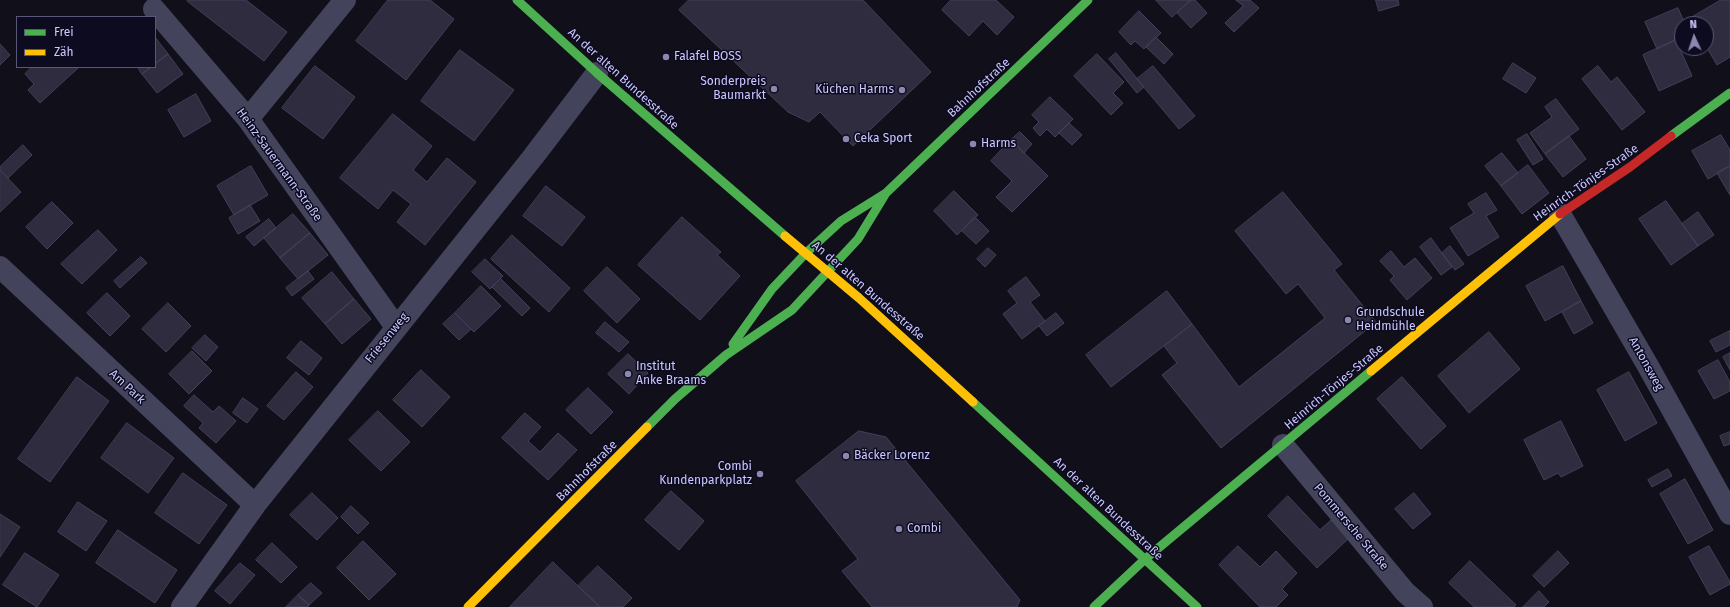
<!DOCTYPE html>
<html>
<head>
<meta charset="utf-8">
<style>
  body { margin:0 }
  #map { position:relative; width:1730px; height:607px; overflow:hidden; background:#100f1a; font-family:"Fira Sans",sans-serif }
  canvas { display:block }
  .legend { position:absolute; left:16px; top:16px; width:140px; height:52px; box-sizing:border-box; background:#0d0b1f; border:1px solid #595779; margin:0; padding:5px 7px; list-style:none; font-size:12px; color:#cbc9ff }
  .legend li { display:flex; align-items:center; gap:8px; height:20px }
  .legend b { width:20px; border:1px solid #595779 }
  .north { position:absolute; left:1674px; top:16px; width:40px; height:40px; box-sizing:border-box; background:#0d0b1f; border:1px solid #595779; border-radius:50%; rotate:357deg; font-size:11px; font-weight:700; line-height:16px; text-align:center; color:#cbc9ff }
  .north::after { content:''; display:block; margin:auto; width:14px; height:18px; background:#8a88af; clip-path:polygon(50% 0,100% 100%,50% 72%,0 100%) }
</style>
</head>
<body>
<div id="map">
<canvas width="1730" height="607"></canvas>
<ul class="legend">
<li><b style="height:5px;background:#4caf50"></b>Frei</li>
<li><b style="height:5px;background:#ffc107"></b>Zäh</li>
</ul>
<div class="north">N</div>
</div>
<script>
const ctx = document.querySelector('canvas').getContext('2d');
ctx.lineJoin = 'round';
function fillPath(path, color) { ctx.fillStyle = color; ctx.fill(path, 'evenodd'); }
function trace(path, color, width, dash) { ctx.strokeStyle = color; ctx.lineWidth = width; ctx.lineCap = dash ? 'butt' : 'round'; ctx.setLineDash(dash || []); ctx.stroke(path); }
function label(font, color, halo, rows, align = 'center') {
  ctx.font = font + ' "Fira Sans",sans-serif'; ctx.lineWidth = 3; ctx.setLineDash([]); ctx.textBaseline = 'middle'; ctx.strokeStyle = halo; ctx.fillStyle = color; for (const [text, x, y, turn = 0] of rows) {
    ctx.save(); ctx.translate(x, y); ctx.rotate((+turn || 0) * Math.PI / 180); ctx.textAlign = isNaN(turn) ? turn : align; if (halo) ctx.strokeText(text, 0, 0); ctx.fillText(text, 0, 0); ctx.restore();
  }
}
const building = new Path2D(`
  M 188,0 L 246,0 L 287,32 L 264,61 L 187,1 Z
  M 388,0 L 430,0 L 454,19 L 406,80 L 356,41 Z
  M 689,0 L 863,0 L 931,72 L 853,146 L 820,112 L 809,122 L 788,112 L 679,10 Z
  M 951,0 L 996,0 L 1014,17 L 997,35 L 983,21 L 969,36 L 942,10 Z
  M 1156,0 L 1191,0 L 1172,17 Z
  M 1191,0 L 1195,0 L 1207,13 L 1191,28 L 1177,13 Z
  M 1236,0 L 1250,0 L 1259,8 L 1234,32 L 1225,23 L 1243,6 Z
  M 1376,0 L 1398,0 L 1399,5 L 1379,11 Z
  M 1721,0 L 1730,0 L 1730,57 L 1717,65 L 1706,46 L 1706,24 L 1692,24 L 1689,19 Z
  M 1678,8 L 1685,24 L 1682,24 L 1682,37 L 1657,49 L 1645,22 Z
  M 1139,11 L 1161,33 L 1144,49 L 1135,41 L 1131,45 L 1119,32 Z
  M 155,37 L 168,54 L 155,64 Z
  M 1156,37 L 1173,54 L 1164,64 L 1146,47 Z
  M 1676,40 L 1692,76 L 1659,91 L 1643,55 Z
  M 0,44 L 10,55 L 0,65 Z
  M 460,50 L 514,90 L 474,141 L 421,101 Z
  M 1116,53 L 1144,87 L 1137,93 L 1109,59 Z
  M 168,54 L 183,74 L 157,93 L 142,74 L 151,67 L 155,67 L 155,64 Z
  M 1097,54 L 1124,82 L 1113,93 L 1123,103 L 1111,115 L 1074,76 Z
  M 1513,63 L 1536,78 L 1526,93 L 1503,79 Z
  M 315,66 L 355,97 L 323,139 L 282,108 Z
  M 1153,66 L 1195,116 L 1179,129 L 1137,79 Z
  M 1598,66 L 1611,82 L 1617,77 L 1645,112 L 1622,130 L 1582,79 Z
  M 32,67 L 77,67 L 78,68 L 40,103 L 28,90 L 34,84 L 25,74 Z
  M 138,67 L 151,67 L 142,74 Z
  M 196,94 L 211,121 L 184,137 L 168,110 Z
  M 1050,97 L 1073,119 L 1055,137 L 1047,129 L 1040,136 L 1033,128 L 1039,122 L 1032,115 Z
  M 1556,99 L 1579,129 L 1545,154 L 1530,133 L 1552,117 L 1545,107 Z
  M 393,114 L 432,146 L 413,170 L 427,182 L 447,158 L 476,182 L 425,245 L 397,222 L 411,204 L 393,190 L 378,209 L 340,178 Z
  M 1069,123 L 1082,135 L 1072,145 L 1059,133 Z
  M 1020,132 L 1032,144 L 1024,153 L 1011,140 Z
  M 1527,134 L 1543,159 L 1533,165 L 1517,140 Z
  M 1721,135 L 1730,150 L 1730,166 L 1708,179 L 1692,151 Z
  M 1569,136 L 1586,159 L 1563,177 L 1545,154 Z
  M 1011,140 L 1048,176 L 1012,212 L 996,197 L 1012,181 L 991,161 Z
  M 23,145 L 32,155 L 8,178 L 0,170 L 0,167 Z
  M 1502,153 L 1518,173 L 1501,186 L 1485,166 Z
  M 1528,165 L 1549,193 L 1522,214 L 1501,186 Z
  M 251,166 L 268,195 L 234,215 L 217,186 Z
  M 1730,166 L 1730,195 L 1717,173 Z
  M 0,170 L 21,192 L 0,212 Z
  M 546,186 L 585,217 L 562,246 L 523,216 Z
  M 954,191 L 978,215 L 957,235 L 934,211 Z
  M 1283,192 L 1342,264 L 1334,270 L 1376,322 L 1221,448 L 1162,375 L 1177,363 L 1164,346 L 1192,324 L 1239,387 L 1325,318 L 1298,284 L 1286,294 L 1235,231 Z
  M 1486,193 L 1497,210 L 1486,216 L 1499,237 L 1468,256 L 1450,228 L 1474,213 L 1468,204 Z
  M 1666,201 L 1698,246 L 1671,265 L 1639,219 Z
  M 52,202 L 73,223 L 47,249 L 26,227 Z
  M 250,205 L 260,221 L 238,234 L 229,218 Z
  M 1698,212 L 1714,235 L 1698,246 L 1682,224 Z
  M 293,214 L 310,233 L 280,258 L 264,238 Z
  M 682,217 L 721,252 L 717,255 L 740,276 L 700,320 L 638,265 Z
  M 975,217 L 989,231 L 976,244 L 962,231 Z
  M 269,219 L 276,228 L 254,246 L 246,237 Z
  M 98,230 L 117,250 L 82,284 L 61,264 Z
  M 310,233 L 328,255 L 298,279 L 280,258 Z
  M 512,235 L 570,288 L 549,312 L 491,259 Z
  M 1431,238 L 1452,267 L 1441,275 L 1420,247 Z
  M 1450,246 L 1464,264 L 1455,270 L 1442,253 Z
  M 988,248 L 996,255 L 985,267 L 977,259 Z
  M 1391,251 L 1404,267 L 1415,258 L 1432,278 L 1407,300 L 1390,280 L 1394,276 L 1380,261 Z
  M 141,257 L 147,263 L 120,288 L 114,281 Z
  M 485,259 L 503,276 L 490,289 L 472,272 Z
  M 1563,266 L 1581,301 L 1545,321 L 1526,286 Z
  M 607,267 L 640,299 L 617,323 L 584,291 Z
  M 308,271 L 314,279 L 292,296 L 286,288 Z
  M 332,272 L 354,299 L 325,324 L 302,298 Z
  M 1026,277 L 1040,295 L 1030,302 L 1045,321 L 1022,339 L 1003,314 L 1017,303 L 1008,291 Z
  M 501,279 L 530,308 L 522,316 L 492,287 Z
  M 481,286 L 501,306 L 474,332 L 455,313 Z
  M 1167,291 L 1192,324 L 1111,387 L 1086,355 Z
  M 107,293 L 130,316 L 110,336 L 87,313 Z
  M 354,299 L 371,319 L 342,344 L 325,324 Z
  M 1581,301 L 1593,323 L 1574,334 L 1562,312 Z
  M 168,303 L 191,326 L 166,352 L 142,329 Z
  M 455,313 L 471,329 L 459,340 L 443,324 Z
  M 1056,313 L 1064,323 L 1047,336 L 1039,326 Z
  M 605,322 L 629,342 L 619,352 L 596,333 Z
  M 1730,331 L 1730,345 L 1716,352 L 1710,341 Z
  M 1489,332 L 1520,369 L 1469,413 L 1438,376 Z
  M 205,335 L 218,347 L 206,361 L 192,348 Z
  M 301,341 L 322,358 L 309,375 L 287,358 Z
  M 192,351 L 212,371 L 189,394 L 169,374 Z
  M 1730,353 L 1730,370 L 1723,357 Z
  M 628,354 L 648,373 L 629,394 L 608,374 Z
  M 1718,360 L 1730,382 L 1730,391 L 1714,399 L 1698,371 Z
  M 421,370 L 450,397 L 422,427 L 393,400 Z
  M 296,372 L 313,387 L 284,420 L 267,406 Z
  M 1629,372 L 1657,423 L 1625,441 L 1597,390 Z
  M 77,377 L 109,401 L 50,482 L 18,459 Z
  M 1402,377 L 1446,426 L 1421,449 L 1377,399 Z
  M 588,388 L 613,412 L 591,434 L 566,410 Z
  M 194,395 L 213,412 L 219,406 L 236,421 L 216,443 L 199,428 L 203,423 L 184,406 Z
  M 243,398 L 258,409 L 247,423 L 233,413 Z
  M 378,411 L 410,442 L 381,471 L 349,440 Z
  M 525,413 L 541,427 L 528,441 L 540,452 L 558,433 L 577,450 L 548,480 L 502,438 Z
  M 1561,421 L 1583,466 L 1561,477 L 1558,473 L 1544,480 L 1524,440 Z
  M 127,423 L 174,458 L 148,493 L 101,458 Z
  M 859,431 L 886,437 L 1020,600 L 1017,607 L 872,607 L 842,571 L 858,559 L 796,481 Z
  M 1730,432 L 1730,444 L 1724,446 L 1720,436 Z
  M 1668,469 L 1672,476 L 1652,487 L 1648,480 Z
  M 183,473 L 227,505 L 199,544 L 155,513 Z
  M 1685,479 L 1713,530 L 1688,544 L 1660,494 Z
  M 671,491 L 704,521 L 679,550 L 645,520 Z
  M 312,493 L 338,518 L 317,540 L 290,515 Z
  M 1414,493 L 1431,514 L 1413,529 L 1395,509 Z
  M 1288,496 L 1320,530 L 1331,520 L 1348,539 L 1317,568 L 1268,516 Z
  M 78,502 L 107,521 L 86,551 L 58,532 Z
  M 351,506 L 369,523 L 358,534 L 341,517 Z
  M 0,514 L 20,527 L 0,557 Z
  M 118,530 L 177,570 L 155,603 L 96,563 Z
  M 363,541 L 396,574 L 369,600 L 337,568 Z
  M 272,543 L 297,567 L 281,583 L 256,560 Z
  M 1238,546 L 1260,567 L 1276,551 L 1297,573 L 1282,589 L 1288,595 L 1276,607 L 1260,607 L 1219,565 Z
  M 1709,546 L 1730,582 L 1730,584 L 1710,595 L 1689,557 Z
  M 1558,551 L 1569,563 L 1544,587 L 1533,576 Z
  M 25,553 L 59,575 L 37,607 L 3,585 Z
  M 1470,561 L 1516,605 L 1514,607 L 1474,607 L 1449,583 Z
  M 553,562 L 578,586 L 600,607 L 510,607 Z
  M 240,563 L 255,575 L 230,604 L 215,591 Z
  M 598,566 L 632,598 L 623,607 L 600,607 L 578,586 Z
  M 311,583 L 322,593 L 309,605 L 298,595 Z
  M 1539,591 L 1549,602 L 1544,607 L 1523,607 Z
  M 298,595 L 309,605 L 308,607 L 286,607 Z`);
const street = new Path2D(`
  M 154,9 L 248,119 L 396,327
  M 248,119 L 345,0
  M 1560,214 L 1648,366 L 1730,514
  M 0,267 L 255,505
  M 1283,445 L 1405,592 L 1422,607
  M 182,607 L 255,505 L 533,157 L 597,73`);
const fast = new Path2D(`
  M 517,0 L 597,73 L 785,236
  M 1671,136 L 1730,93
  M 733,344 L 772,289 L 806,253 L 841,221 L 886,193 L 1088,0
  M 973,402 L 1197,607
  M 647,427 L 675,399 L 726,355 L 792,310 L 858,239 L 886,193
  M 1094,607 L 1144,560 L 1371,371`);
const slow = new Path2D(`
  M 785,236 L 859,298 L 973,402
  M 1371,371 L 1560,214
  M 468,607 L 647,427`);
const jam = new Path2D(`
  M 1560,214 L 1630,167 L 1671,136`);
const markers = [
  [666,57,4,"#8a88af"],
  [774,89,4,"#8a88af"],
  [902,90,4,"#8a88af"],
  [846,139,4,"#8a88af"],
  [973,144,4,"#8a88af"],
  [1348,320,4,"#8a88af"],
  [628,374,4,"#8a88af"],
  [846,456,4,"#8a88af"],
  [760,474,4,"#8a88af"],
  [899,529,4,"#8a88af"]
];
const poiNames = [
  ["Falafel BOSS",674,57],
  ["Sonderpreis",766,82,"right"],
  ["Baumarkt",766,96,"right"],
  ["Küchen Harms",894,90,"right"],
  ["Ceka Sport",854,139],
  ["Harms",981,144],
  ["Grundschule",1356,313],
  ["Heidmühle",1356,327],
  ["Institut",636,367],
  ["Anke Braams",636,381],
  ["Bäcker Lorenz",854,456],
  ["Combi",752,467,"right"],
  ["Kundenparkplatz",752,481,"right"],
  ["Combi",907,529]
];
const streetNames = [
  ["An der alten Bundesstraße",623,79,42],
  ["Bahnhofstraße",979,88,-43],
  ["Heinz-Sauermann-Straße",279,165,54],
  ["Heinrich-Tönjes-Straße",1586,183,-35],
  ["An der alten Bundesstraße",868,291,41],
  ["Friesenweg",387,338,-51],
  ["Antonsweg",1646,364,61],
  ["Am Park",127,387,43],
  ["Heinrich-Tönjes-Straße",1334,387,-40],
  ["Bahnhofstraße",587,471,-45],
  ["An der alten Bundesstraße",1108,509,43],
  ["Pommersche Straße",1351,527,50]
];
fillPath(building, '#2e2c3e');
trace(building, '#434059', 1);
trace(street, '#43445c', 22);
trace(fast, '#4caf50', 9);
trace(slow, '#ffc107', 9);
trace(jam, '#c62828', 9);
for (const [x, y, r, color] of markers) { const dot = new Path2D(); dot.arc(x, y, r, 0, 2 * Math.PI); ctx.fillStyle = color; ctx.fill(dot); trace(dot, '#0d0b1f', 1.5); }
label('12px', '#cbc9ff', '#0d0b1f', poiNames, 'left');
label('12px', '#cbc9ff', '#0d0b1f', streetNames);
</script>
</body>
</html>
